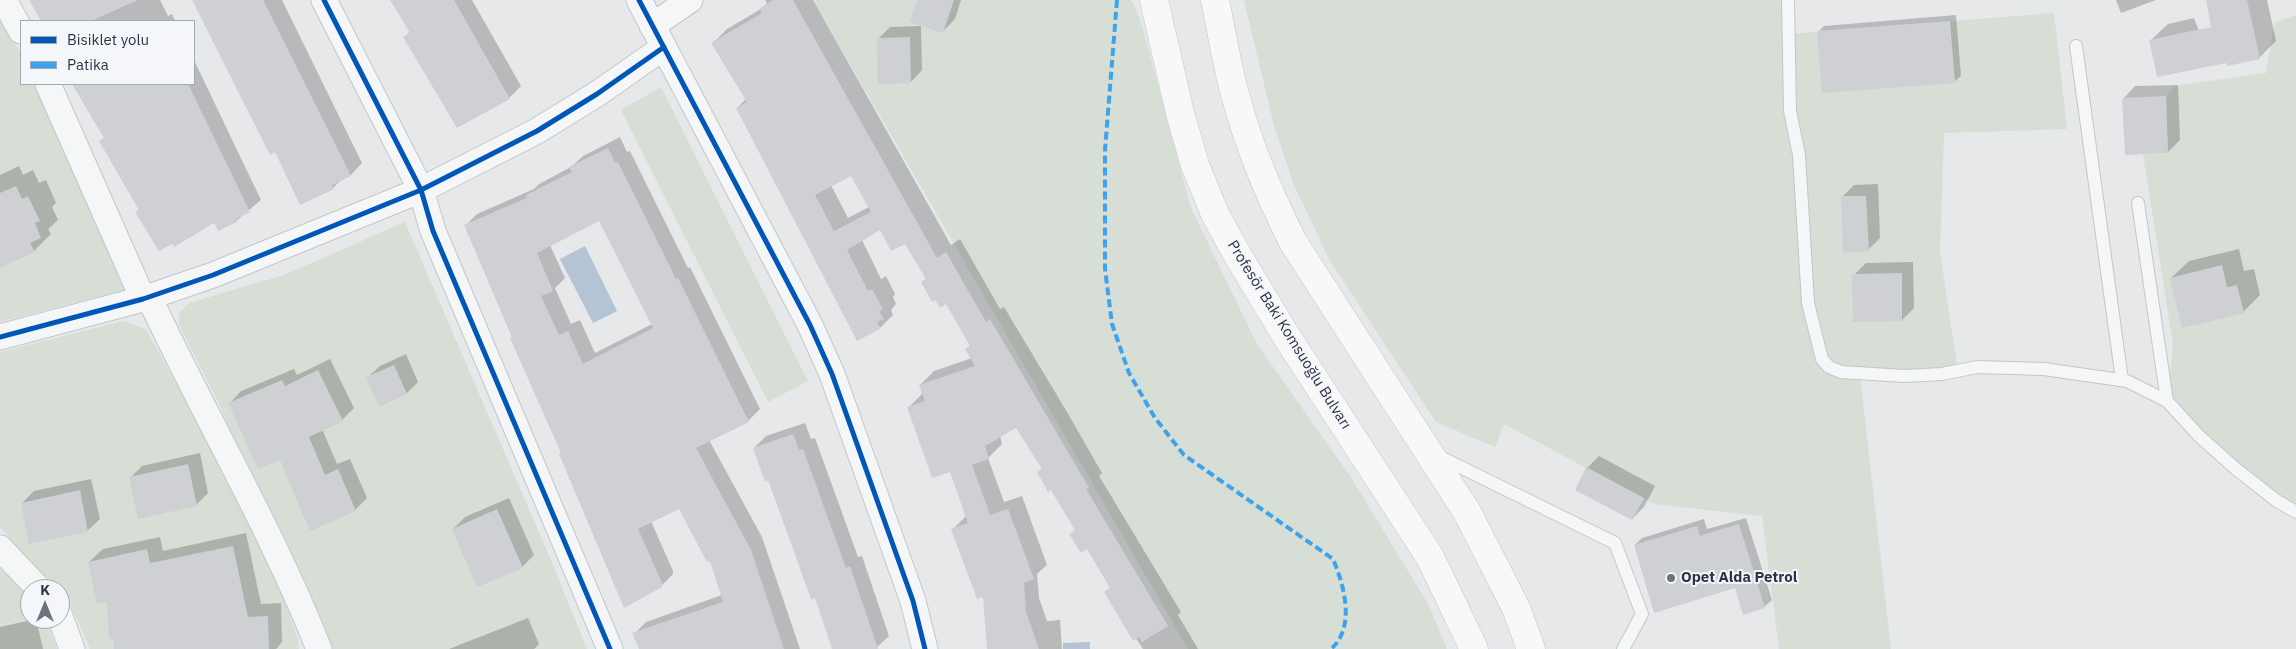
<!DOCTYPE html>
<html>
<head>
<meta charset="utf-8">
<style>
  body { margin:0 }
  #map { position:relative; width:2296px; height:649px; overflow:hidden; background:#e6e8ea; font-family:"IBM Plex Sans",sans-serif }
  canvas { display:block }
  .legend { position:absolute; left:20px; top:20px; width:175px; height:65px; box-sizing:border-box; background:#f4f6f9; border:1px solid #a4a8b1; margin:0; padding:6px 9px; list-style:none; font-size:15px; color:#2b3445 }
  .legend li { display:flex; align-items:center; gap:10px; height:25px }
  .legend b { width:25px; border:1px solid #a4a8b1 }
  .north { position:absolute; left:20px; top:579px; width:50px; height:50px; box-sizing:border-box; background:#f4f6f9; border:1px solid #a4a8b1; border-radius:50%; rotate:0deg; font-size:14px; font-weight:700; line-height:20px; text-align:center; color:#2b3445 }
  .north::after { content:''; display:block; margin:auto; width:18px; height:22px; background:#6c737f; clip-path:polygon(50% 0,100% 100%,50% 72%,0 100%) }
</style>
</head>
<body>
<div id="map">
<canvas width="2296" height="649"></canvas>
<ul class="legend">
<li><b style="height:6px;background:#0057b8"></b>Bisiklet yolu</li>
<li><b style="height:6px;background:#3ea3ec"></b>Patika</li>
</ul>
<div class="north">K</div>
</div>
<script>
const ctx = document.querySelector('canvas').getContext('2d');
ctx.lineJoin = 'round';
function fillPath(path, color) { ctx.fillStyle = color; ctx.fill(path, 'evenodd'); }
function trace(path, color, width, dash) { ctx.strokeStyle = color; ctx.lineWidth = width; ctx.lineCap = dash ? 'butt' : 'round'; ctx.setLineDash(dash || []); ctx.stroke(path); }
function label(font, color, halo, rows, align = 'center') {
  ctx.font = font + ' "IBM Plex Sans",sans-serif'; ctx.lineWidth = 4; ctx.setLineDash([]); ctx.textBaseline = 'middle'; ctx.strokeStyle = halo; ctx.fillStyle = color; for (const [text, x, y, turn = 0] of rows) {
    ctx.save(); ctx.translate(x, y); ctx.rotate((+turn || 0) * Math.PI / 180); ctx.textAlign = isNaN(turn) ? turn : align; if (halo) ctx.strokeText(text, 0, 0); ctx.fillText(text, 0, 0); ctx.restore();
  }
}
const green = new Path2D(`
  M 813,0 L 1129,0 L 1133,2 L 1142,25 L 1191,208 L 1257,344 L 1352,479 L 1428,604 L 1447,649 L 1188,649 Z
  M 1244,0 L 1788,0 L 1790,34 L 2054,13 L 2067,129 L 1944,133 L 1940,253 L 1958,371 L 1860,375 L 1891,649 L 1779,649 L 1762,516 L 1654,504 L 1504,424 L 1495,447 L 1436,422 L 1330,261 L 1294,185 L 1274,126 Z
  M 2296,15 L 2296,512 L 2277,501 L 2167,401 L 2173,344 L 2143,154 L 2168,153 L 2166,96 L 2175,86 L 2266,73 L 2274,23 Z
  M 0,16 L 21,54 L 21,84 L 35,84 L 67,153 L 124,290 L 0,322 Z
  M 661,87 L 808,381 L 768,402 L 621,110 Z
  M 405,222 L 550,558 L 587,649 L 330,649 L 217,400 L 179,325 L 179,313 L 189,303 L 284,275 Z
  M 123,321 L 146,329 L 203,432 L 276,577 L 298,639 L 299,649 L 90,649 L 76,616 L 60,589 L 22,554 L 0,527 L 0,352 Z
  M 0,565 L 30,597 L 30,619 L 45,619 L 57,649 L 0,649 Z`);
const water = new Path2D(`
  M 585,246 L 617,311 L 593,323 L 560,259 Z
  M 1090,642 L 1090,649 L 1063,649 L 1063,643 Z`);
const shadow = new Path2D(`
  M 31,0 L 160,0 L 168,16 L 172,14 L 175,21 L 43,21 Z
  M 194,0 L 282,0 L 362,163 L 351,175 L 342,179 L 333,188 L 276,151 Z
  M 392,0 L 472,0 L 521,86 L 509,98 L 458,127 L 405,37 L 410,32 Z
  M 765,0 L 813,0 L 951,245 L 960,239 L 1000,309 L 1004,307 L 1067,412 L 1102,473 L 1099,476 L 1181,612 L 1178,615 L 1198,649 L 1143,649 L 1105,592 L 1111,587 L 1087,548 L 1071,534 L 1076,529 L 1052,488 L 1038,472 L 1043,468 L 1017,426 L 1000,436 L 1002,444 L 988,458 L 1004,502 L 1022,496 L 1047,565 L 1037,574 L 1039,598 L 1047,621 L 1060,620 L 1062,649 L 988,649 L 984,595 L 953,529 L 967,515 L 951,470 L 909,407 L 922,394 L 920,385 L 934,371 L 972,358 L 966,349 L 971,345 L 946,303 L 922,282 L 927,278 L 906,242 L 881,229 L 862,240 L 881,279 L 886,276 L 895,294 L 893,297 L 896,304 L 891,310 L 893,315 L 880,328 L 737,108 L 746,99 L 713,43 L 727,29 L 761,9 L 767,3 ZM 851,175 L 869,207 L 848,218 L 831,185 Z
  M 918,0 L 961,0 L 955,19 L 943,31 Z
  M 2116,0 L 2156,0 L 2121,13 Z
  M 2219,0 L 2267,0 L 2276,41 L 2259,58 Z
  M 1956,15 L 1961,76 L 1955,81 L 1818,32 L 1824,26 Z
  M 2194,18 L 2207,52 L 2150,41 L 2168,24 Z
  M 921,26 L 922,70 L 911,82 L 878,39 L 890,27 Z
  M 194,60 L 261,200 L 236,221 L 137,212 L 140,209 L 105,137 L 74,84 L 194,84 Z
  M 2178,85 L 2180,140 L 2168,152 L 2124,98 L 2135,86 Z
  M 620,137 L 627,152 L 630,151 L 688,268 L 690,267 L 760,409 L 748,421 L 709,440 L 762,537 L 800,649 L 641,649 L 634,634 L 646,622 L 722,595 L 710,559 L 680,507 L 651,521 L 673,571 L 673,574 L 661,586 L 586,511 L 465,226 L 477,214 L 534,189 L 539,184 L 571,167 L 583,156 ZM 600,219 L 652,324 L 595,353 L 580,320 L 571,324 L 555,288 L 565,278 L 550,245 Z
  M 19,166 L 23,175 L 33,170 L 39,183 L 46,180 L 56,203 L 52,207 L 58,220 L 48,229 L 51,234 L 34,251 L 0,259 L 0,175 Z
  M 1878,184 L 1880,238 L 1868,250 L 1842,197 L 1854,185 Z
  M 2239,249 L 2244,271 L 2254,269 L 2260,295 L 2243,312 L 2171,278 L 2189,261 Z
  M 1913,262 L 1914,308 L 1902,320 L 1854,275 L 1866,263 Z
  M 406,354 L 418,382 L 407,393 L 368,377 L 380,366 Z
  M 330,359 L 354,408 L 342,420 L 322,429 L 337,464 L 350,459 L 367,498 L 355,510 L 281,459 L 230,403 L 241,391 L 294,369 L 297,375 Z
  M 805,423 L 811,439 L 815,438 L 858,557 L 862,556 L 889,636 L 875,649 L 834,649 L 816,596 L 769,479 L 754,448 L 766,436 Z
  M 200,453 L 208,493 L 196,505 L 130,478 L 142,466 Z
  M 1599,456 L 1655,486 L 1644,507 L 1632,519 L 1587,468 Z
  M 91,479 L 100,519 L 88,530 L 30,543 L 22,503 L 34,491 Z
  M 509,498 L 534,555 L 522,567 L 453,529 L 465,517 Z
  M 1746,518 L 1772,600 L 1764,607 L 1736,587 L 1635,545 L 1642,538 L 1704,519 L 1707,529 Z
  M 246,533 L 261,604 L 281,603 L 282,642 L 276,649 L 115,649 L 109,600 L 89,562 L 103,549 L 160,537 L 163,551 Z
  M 528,618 L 539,644 L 534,649 L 449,649 Z
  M 36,619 L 43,649 L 0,649 L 0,627 Z`);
const building = new Path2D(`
  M 29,0 L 138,0 L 91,21 L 41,21 Z
  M 192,0 L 263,0 L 351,176 L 332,185 L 334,189 L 300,205 L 275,152 L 270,155 Z
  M 390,0 L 454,0 L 510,99 L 457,128 L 403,37 L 410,33 Z
  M 773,0 L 793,0 L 937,258 L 946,252 L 986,322 L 990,319 L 1089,488 L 1086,489 L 1168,626 L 1142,642 L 1139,637 L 1133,641 L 1104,592 L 1110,588 L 1087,549 L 1081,553 L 1069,534 L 1075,530 L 1051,490 L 1048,492 L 1037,472 L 1042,469 L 1016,428 L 985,446 L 989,459 L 972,465 L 990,515 L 1008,509 L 1034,579 L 1024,583 L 1026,612 L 1039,649 L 987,649 L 983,597 L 977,599 L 951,529 L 968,523 L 950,472 L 932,478 L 907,407 L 925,401 L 919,385 L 975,366 L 965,349 L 970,346 L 946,304 L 940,308 L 935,300 L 932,302 L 921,282 L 926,279 L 905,244 L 891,251 L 880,230 L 847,250 L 868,291 L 872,289 L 883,309 L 879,311 L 884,319 L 877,322 L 880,329 L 857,341 L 736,108 L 747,102 L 711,43 L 762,13 L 759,9 ZM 851,176 L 871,212 L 834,231 L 815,195 Z
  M 917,0 L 954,0 L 943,33 L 910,22 Z
  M 2206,0 L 2247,0 L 2260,59 L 2227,66 L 2226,63 L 2157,77 L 2149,40 L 2211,27 Z
  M 1950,21 L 1955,83 L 1822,93 L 1817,31 Z
  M 910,37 L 911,83 L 878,84 L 877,38 Z
  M 72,84 L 188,84 L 250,212 L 236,219 L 237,222 L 218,231 L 214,223 L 174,247 L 172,244 L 159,251 L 135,212 L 139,210 L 99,141 L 104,138 Z
  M 2166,96 L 2168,153 L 2125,155 L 2122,98 Z
  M 608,148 L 615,163 L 618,162 L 676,279 L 678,278 L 749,422 L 696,448 L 751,550 L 784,649 L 639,649 L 632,633 L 723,602 L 710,561 L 707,562 L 679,509 L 638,529 L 662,583 L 662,587 L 624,608 L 559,454 L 561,453 L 510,338 L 512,336 L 464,225 L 527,198 L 526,195 L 572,172 L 569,167 ZM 599,221 L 653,328 L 583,364 L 568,331 L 559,335 L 541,296 L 553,291 L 537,253 Z
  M 16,186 L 22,199 L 28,196 L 40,221 L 35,223 L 41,238 L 30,243 L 35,252 L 0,268 L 0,193 Z
  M 1841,196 L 1866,196 L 1869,251 L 1843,253 Z
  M 2222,265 L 2227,287 L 2237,285 L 2244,313 L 2182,328 L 2170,278 Z
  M 1902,273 L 1902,321 L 1853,322 L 1852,274 Z
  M 394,365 L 407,394 L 379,407 L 366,377 Z
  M 318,370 L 343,421 L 309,437 L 325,475 L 338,469 L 356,511 L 310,531 L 280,460 L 258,469 L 228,403 L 282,380 L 285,386 Z
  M 793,434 L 799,450 L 803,449 L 846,568 L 850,566 L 878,649 L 832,649 L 815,598 L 811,599 L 768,480 L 765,482 L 753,448 Z
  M 188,464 L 197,506 L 138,519 L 129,477 Z
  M 1586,467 L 1644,498 L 1632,520 L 1575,490 Z
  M 80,490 L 88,532 L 29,544 L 21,503 Z
  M 497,509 L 523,568 L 477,587 L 452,529 Z
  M 1739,524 L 1765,608 L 1743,615 L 1735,588 L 1654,613 L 1634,545 L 1697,526 L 1700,536 Z
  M 233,546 L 248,617 L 268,616 L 269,649 L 114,649 L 113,639 L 109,639 L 107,601 L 97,604 L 88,562 L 147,549 L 150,563 Z`);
const service = new Path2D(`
  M 1788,0 L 1790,111 L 1799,155 L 1808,303 L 1822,359 L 1829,367 L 1841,372 L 1904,376 L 1942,374 L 1977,367 L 2044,369 L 2127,381 L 2167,401
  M 2076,46 L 2122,380
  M 2138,203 L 2167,401 L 2199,436 L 2236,469 L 2277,501 L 2296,512
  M 1436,455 L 1615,543 L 1642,614 L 1623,649`);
const minor = new Path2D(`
  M 4,0 L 21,31
  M 639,0 L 810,325 L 832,374 L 913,601 L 925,649
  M 652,26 L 690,0
  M 48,84 L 143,299
  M 149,297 C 204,415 271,528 319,649
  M 0,337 L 143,299 L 213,275 L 421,190 L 324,0
  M 0,548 L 39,589
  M 60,616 L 72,649
  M 610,649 L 433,231 L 421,190 L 537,131 L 597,94 L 664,47`);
const primary = new Path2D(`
  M 1154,0 L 1180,113 L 1195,165 L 1215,214 L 1238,256 L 1285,334 L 1430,557 L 1474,649
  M 1215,0 C 1222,33 1227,68 1237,101 C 1250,150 1270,196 1293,242 L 1467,512 L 1516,608 L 1531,649`);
const quiet = new Path2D(`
  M 1117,0 L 1105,150 L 1105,269 L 1112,324 L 1129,373 L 1155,418 L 1184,455 L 1333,559 C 1344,585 1356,627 1331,649`);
const cycleway = new Path2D(`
  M 639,0 L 810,325 L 832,374 L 913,601 L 925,649
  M 0,337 L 143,299 L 213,275 L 421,190 L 324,0
  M 610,649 L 433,231 L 421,190 L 537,131 L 597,94 L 664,47`);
const markers = [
  [1671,578,5,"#6c737f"]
];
const streetNames = [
  ["Profesör Baki Komsuoğlu Bulvarı",1289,335,58]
];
const poiNames = [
  ["Opet Alda Petrol",1681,578]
];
fillPath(green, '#d6ded6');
fillPath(water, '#b4c4d5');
fillPath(shadow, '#0003');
fillPath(building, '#ced0d3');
trace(service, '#c4c6c8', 14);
trace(minor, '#c4c6c8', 27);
trace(primary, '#c2c5c8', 29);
trace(service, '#f5f6f7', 12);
trace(minor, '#f5f6f7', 25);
trace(primary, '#f8f8f8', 28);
trace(quiet, '#3ea3ec', 4, [8, 4]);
trace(cycleway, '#0057b8', 5);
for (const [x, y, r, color] of markers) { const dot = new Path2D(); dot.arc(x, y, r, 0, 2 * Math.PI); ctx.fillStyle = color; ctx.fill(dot); trace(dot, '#f4f6f9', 2); }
label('15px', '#2b3445', '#f4f6f9', streetNames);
label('bold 15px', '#2b3445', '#f4f6f9', poiNames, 'left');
</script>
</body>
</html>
